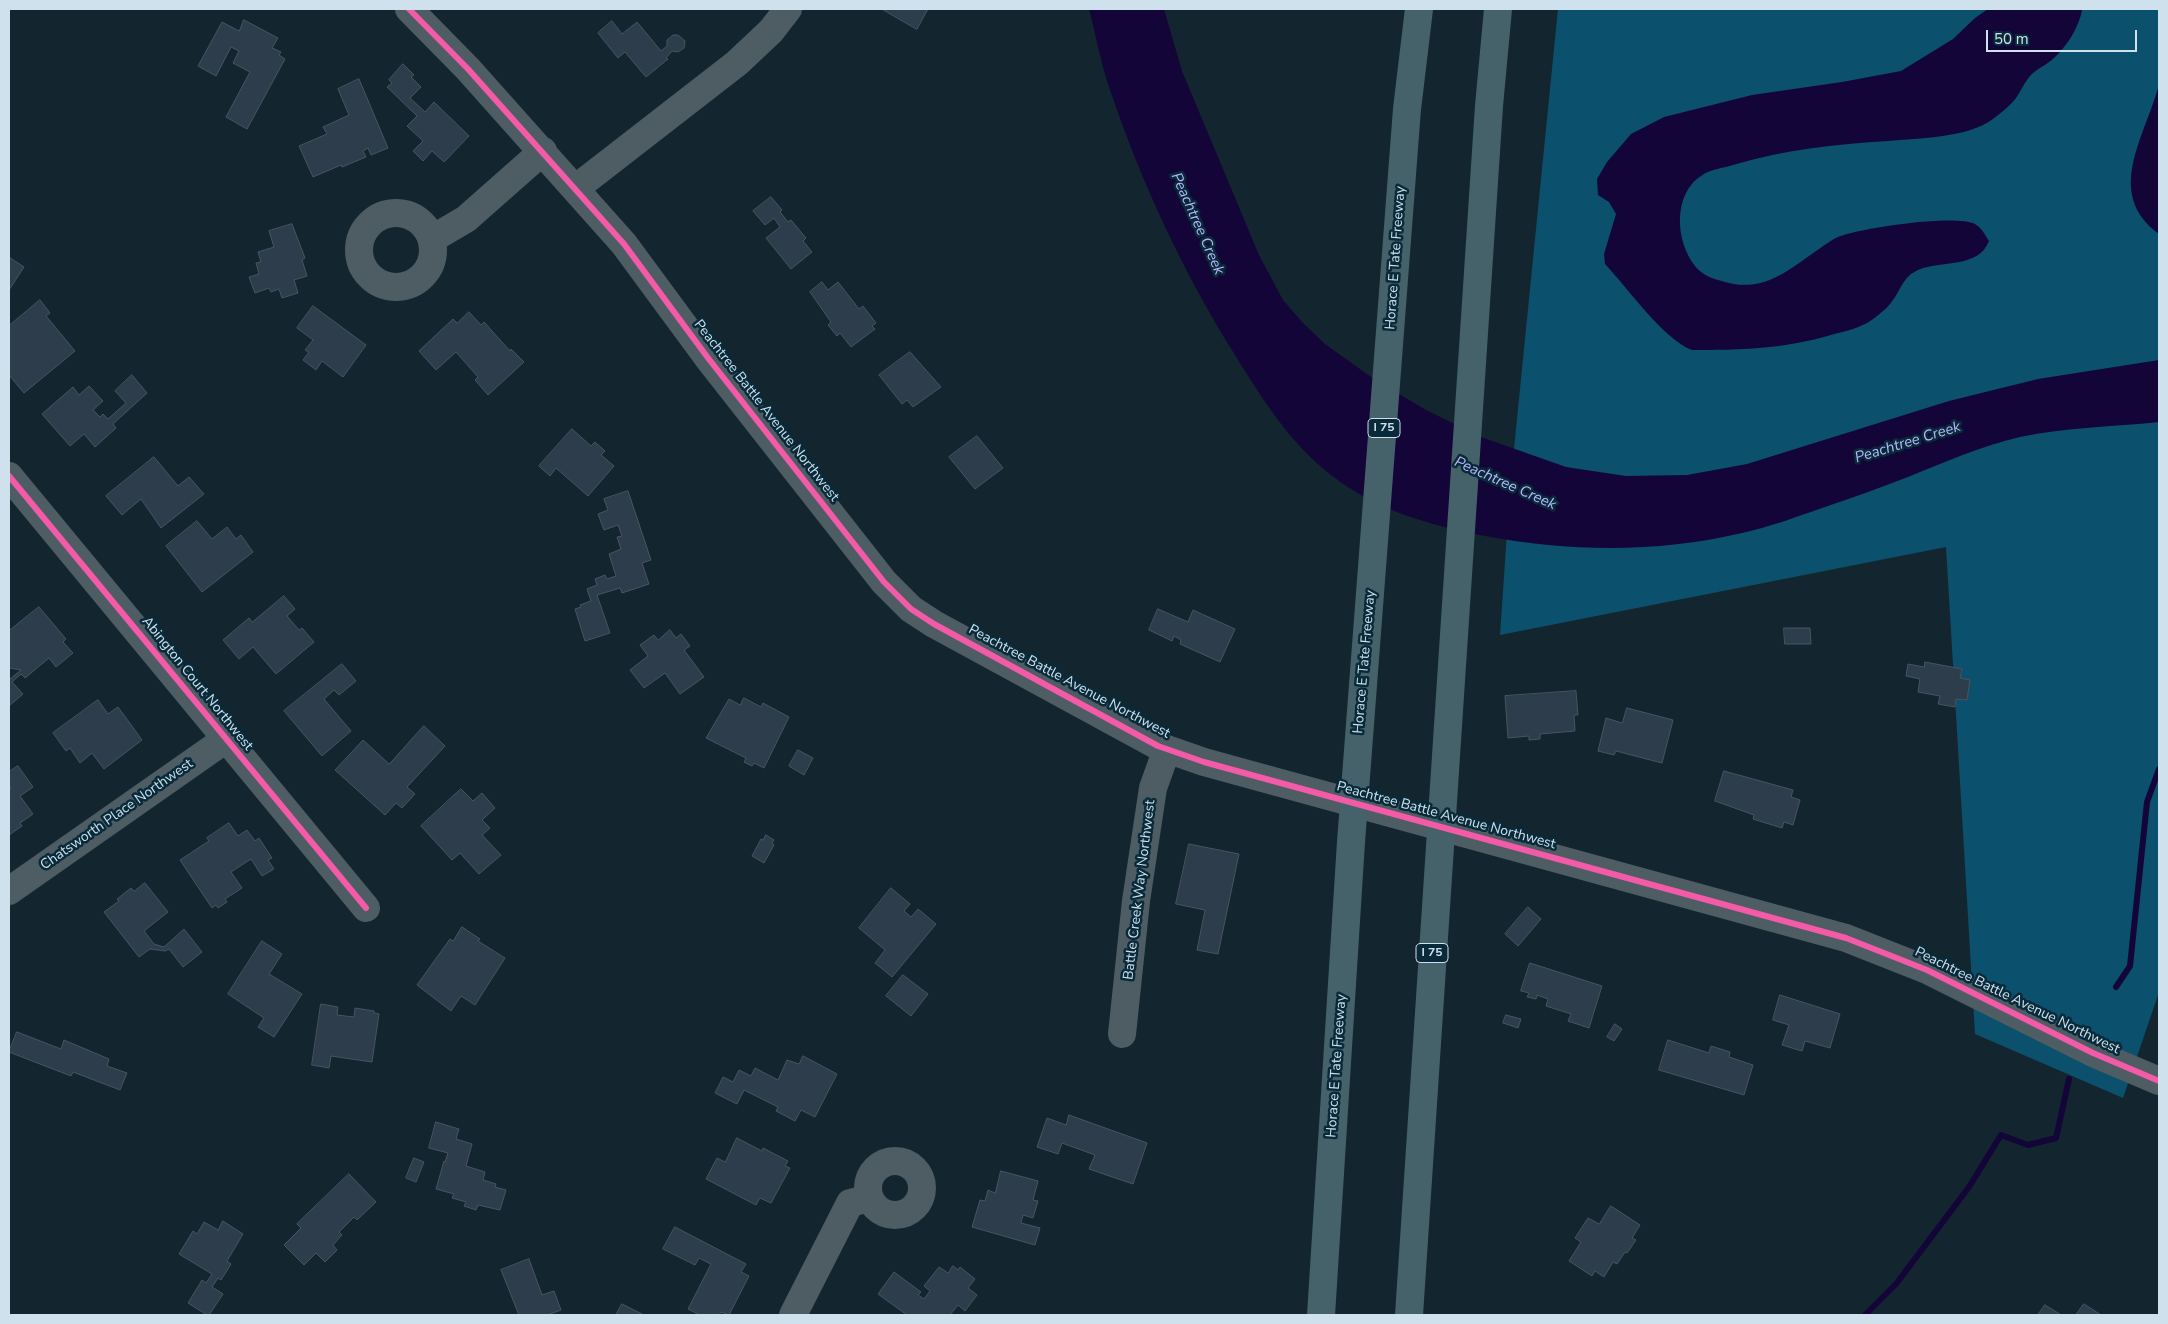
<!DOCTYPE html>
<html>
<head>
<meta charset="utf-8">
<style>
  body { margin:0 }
  #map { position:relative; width:2168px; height:1324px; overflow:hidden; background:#13262f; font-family:"Nunito Sans",sans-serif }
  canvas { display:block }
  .frame { position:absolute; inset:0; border:10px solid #cfe1ec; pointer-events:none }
  .scale { position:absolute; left:1986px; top:30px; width:151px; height:22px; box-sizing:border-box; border:2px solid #cfe1ec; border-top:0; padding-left:6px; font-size:15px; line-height:18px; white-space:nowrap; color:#cfe1ec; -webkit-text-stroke:4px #082a3a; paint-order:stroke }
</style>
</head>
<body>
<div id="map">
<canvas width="2168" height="1324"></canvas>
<div class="frame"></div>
<div class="scale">50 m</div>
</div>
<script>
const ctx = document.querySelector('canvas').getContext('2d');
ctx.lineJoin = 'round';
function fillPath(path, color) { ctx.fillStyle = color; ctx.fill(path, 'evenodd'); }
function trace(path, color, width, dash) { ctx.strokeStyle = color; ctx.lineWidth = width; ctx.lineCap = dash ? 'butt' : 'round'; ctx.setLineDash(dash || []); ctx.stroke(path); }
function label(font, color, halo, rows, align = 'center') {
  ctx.font = font + ' "Nunito Sans",sans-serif'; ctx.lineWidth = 5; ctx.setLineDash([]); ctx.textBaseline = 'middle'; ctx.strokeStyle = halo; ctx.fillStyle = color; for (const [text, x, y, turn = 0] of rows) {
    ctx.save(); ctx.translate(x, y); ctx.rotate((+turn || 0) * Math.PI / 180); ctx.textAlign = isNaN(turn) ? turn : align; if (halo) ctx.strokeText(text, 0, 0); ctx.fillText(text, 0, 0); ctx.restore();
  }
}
const green = new Path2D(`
  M 1558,9 L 2159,9 L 2159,992 L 2123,1098 L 1975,1034 L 1946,547 L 1500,635 L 1510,489 Z`);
const water = new Path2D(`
  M 1089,9 L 1164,9 L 1182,71 L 1259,255 L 1283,300 L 1303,323 L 1325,344 L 1374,379 L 1426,410 L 1481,437 L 1566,467 L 1626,476 L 1687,475 L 1747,464 L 1949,401 L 2038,379 L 2159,360 L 2159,422 C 2113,427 2066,427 2020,437 C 1981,446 1945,462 1908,477 C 1880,488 1851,498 1822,508 C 1796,517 1770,527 1742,533 C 1657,553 1572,552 1485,536 C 1430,525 1377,511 1331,475 C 1289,442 1263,400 1235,355 C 1183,272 1142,184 1110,90 C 1101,64 1096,36 1089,9 Z
  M 1988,9 L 2082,10 C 2079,27 2067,46 2054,58 C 2047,65 2036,69 2030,76 C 2024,83 2021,91 2016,98 C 2010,106 2001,113 1993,119 C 1968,138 1919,138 1888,141 C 1835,144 1784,150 1733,165 C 1724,168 1712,169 1704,174 C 1672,192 1675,241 1695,266 C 1703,276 1714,279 1725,282 C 1765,293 1788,270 1819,249 C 1825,245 1831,240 1838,237 C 1860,228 1955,214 1975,224 C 1982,228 1985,235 1989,241 C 1978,269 1941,260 1918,270 C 1902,277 1901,291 1890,304 C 1885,310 1874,319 1867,323 C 1856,329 1842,332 1831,335 C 1783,349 1740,350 1692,350 C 1665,341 1626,286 1605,264 L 1604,254 L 1616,214 L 1609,202 L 1598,195 L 1597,179 L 1607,162 L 1631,134 L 1664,117 L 1752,95 L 1842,82 L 1901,71 L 1953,39 L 1975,18 Z
  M 2159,84 L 2159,234 C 2103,193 2146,136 2159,84 Z`);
const stream = new Path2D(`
  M 2116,987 L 2130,966 L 2147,802 L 2159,769
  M 1865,1315 L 1896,1284 L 1969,1187 L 2001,1135 L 2028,1145 L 2056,1138 L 2069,1079`);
const building = new Path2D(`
  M 882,9 L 928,9 L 917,29 Z
  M 244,20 L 278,38 L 272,48 L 281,52 L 279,55 L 285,59 L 247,129 L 226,117 L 250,72 L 233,63 L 239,51 L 231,47 L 216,76 L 198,66 L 222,22 L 239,31 Z
  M 612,21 L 622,34 L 637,22 L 661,51 L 667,46 L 667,40 L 673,35 L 678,35 L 685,41 L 684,48 L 678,52 L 672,51 L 666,58 L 668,59 L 646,77 L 625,52 L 618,58 L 598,33 Z
  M 403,64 L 414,75 L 411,77 L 421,87 L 410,98 L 425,112 L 434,102 L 469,136 L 444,162 L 432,151 L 423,161 L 413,151 L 423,141 L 407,126 L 417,116 L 387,87 L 392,83 L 389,80 Z
  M 359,79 L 388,148 L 371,155 L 368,148 L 363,151 L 366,157 L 342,167 L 341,165 L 313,177 L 299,146 L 327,134 L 323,127 L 349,115 L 338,89 Z
  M 771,197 L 782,210 L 780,212 L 788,222 L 791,220 L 806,238 L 803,241 L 812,252 L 791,269 L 766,238 L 780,227 L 774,218 L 765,225 L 753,211 Z
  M 292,224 L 305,258 L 302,260 L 307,276 L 294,280 L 298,293 L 282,298 L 279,289 L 271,292 L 269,288 L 255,293 L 249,277 L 259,274 L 256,263 L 261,262 L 258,252 L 274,247 L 269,231 Z
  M 9,257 L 24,267 L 9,290 Z
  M 822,282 L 828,290 L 838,282 L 859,309 L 863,306 L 876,323 L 872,326 L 875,329 L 851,347 L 840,333 L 837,336 L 828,325 L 831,322 L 810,292 Z
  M 40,300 L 50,313 L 46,316 L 75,351 L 24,393 L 9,375 L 9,326 Z
  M 313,306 L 366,345 L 343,377 L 322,361 L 316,370 L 303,360 L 309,352 L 305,350 L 313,340 L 297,328 Z
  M 469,312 L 481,325 L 484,322 L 510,351 L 511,349 L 524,362 L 488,395 L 475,380 L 478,377 L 456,352 L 436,370 L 419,351 L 453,319 L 457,323 Z
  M 910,352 L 941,387 L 913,407 L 907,400 L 902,404 L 879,375 Z
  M 132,375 L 147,393 L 113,424 L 116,428 L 95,447 L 84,434 L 70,446 L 42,414 L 73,387 L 79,395 L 89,386 L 103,401 L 93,410 L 100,417 L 103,414 L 108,419 L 126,403 L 115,391 Z
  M 572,429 L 591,446 L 595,442 L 605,451 L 601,455 L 614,466 L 588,496 L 556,468 L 550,476 L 539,466 Z
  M 977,436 L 1003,468 L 975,489 L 949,457 Z
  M 154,457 L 178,486 L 189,477 L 204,494 L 161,528 L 141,499 L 122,515 L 106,496 Z
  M 628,491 L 651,560 L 642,563 L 649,584 L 622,593 L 620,588 L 597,595 L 610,633 L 585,641 L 575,609 L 581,607 L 580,605 L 591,601 L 587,589 L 597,585 L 595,579 L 605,575 L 607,579 L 616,576 L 609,554 L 621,549 L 617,537 L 622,536 L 618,525 L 604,530 L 598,514 L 608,510 L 604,499 Z
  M 197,521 L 212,539 L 227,527 L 236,539 L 241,535 L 253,552 L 202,592 L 166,546 Z
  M 284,596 L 295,609 L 287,616 L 299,630 L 302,628 L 314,642 L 276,674 L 253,647 L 239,659 L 223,640 L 249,618 L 252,622 Z
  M 39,607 L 66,639 L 63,642 L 73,653 L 56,667 L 49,658 L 25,678 L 21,674 L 12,682 L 23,694 L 9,706 L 9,677 L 10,679 L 21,670 L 9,668 L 9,631 Z
  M 1158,609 L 1188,622 L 1193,610 L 1235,629 L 1220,662 L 1180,644 L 1181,640 L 1174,636 L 1172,641 L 1149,630 Z
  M 1784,628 L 1810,628 L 1811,644 L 1785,644 Z
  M 670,630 L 676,638 L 681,634 L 690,646 L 684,650 L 704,677 L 680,694 L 665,673 L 644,688 L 630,670 L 648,656 L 640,645 L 654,635 L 658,640 Z
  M 1925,662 L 1962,669 L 1960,678 L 1970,680 L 1967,700 L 1956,699 L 1955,707 L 1938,704 L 1940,696 L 1918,692 L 1920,679 L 1906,676 L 1908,664 L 1924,667 Z
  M 342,664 L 356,681 L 339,695 L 334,690 L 324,699 L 351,731 L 322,756 L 284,711 Z
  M 1576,691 L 1578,715 L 1574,715 L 1575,731 L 1540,734 L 1540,739 L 1529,740 L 1529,736 L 1508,738 L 1505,696 Z
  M 744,698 L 761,707 L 763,703 L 789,717 L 764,768 L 754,763 L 752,766 L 744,762 L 746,758 L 706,738 L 729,699 L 740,705 Z
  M 98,700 L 108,714 L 118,707 L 142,740 L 104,769 L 92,753 L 80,763 L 70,748 L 66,751 L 53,733 Z
  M 1627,708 L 1673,720 L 1662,763 L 1616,751 L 1614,755 L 1598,751 L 1606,718 L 1622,723 Z
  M 424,726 L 445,746 L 407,787 L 415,794 L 402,808 L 396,803 L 385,815 L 335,770 L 363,740 L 389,764 Z
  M 798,750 L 813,758 L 804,775 L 789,766 Z
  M 18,766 L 33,787 L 20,796 L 33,814 L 20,823 L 22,826 L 9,835 L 9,790 L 11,789 L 9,785 L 9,772 Z
  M 1724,771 L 1793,790 L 1791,797 L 1800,800 L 1793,825 L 1784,822 L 1782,828 L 1753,819 L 1754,815 L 1715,801 Z
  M 461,789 L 473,801 L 482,793 L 495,808 L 482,820 L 490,828 L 482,835 L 501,855 L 479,874 L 460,853 L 452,860 L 421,826 Z
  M 229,823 L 238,836 L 247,830 L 255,841 L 259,838 L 272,858 L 268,860 L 274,869 L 262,876 L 251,859 L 231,872 L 242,888 L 225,899 L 227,902 L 218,908 L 216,905 L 212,908 L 180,860 L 209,841 L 207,838 Z
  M 766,835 L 774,840 L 772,843 L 774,845 L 764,863 L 752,856 L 761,839 L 763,840 Z
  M 1189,844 L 1239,854 L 1218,954 L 1197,950 L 1205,910 L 1176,904 Z
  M 145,883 L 168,912 L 144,931 L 154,944 L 164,947 L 184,929 L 202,952 L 183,967 L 169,949 L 165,951 L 150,949 L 139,957 L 104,912 L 119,901 L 117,899 L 131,888 L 134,891 Z
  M 891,888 L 910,904 L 904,911 L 911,917 L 918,909 L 936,924 L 892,977 L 875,963 L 885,950 L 859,928 Z
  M 1528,907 L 1541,919 L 1518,946 L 1505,934 Z
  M 462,927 L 480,939 L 478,941 L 505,958 L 475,1005 L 461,996 L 451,1011 L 417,985 L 450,939 L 453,941 Z
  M 262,941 L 282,954 L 269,974 L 302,994 L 274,1037 L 258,1027 L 264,1018 L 228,994 Z
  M 1530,963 L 1602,986 L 1589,1028 L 1568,1021 L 1571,1014 L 1546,1006 L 1548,999 L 1537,995 L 1536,999 L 1527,997 L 1529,993 L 1521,991 Z
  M 903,975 L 928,994 L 911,1016 L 886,996 Z
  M 1780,995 L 1840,1014 L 1830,1048 L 1805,1041 L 1802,1051 L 1782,1045 L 1789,1025 L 1773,1020 Z
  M 321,1004 L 338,1007 L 337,1015 L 354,1017 L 355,1008 L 374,1011 L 374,1013 L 379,1014 L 372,1062 L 331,1056 L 329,1068 L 312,1065 Z
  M 1506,1015 L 1521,1019 L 1518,1028 L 1503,1023 Z
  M 1615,1024 L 1622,1029 L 1614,1041 L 1607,1037 Z
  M 17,1032 L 61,1049 L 64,1040 L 109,1059 L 107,1066 L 127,1073 L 120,1090 L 73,1072 L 71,1076 L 9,1052 Z
  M 1668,1040 L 1709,1053 L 1711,1046 L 1730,1052 L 1729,1057 L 1753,1065 L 1744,1095 L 1659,1070 Z
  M 803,1056 L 837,1074 L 815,1117 L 801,1110 L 795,1121 L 776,1111 L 778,1107 L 744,1090 L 737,1104 L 715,1093 L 723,1077 L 733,1082 L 739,1070 L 751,1076 L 755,1068 L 778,1080 L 787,1060 L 799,1064 Z
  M 1069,1115 L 1147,1143 L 1133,1184 L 1089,1169 L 1095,1155 L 1062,1143 L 1058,1154 L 1037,1147 L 1047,1118 L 1066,1125 Z
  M 436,1122 L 459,1129 L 456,1139 L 472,1144 L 466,1166 L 485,1172 L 483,1180 L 496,1184 L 495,1187 L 506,1190 L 500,1210 L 478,1205 L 476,1210 L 464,1206 L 466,1202 L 452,1198 L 454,1194 L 436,1189 L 444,1161 L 445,1162 L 448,1153 L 429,1148 Z
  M 737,1138 L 762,1151 L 763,1148 L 788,1161 L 785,1166 L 790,1168 L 771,1203 L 760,1198 L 756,1205 L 706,1179 L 717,1158 L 725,1162 Z
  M 414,1158 L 424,1162 L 416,1182 L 406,1178 Z
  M 1001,1171 L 1038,1181 L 1033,1200 L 1038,1201 L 1033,1218 L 1023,1215 L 1021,1223 L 1040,1228 L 1035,1245 L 972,1227 L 980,1200 L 985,1201 L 988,1190 L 995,1193 Z
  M 349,1174 L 376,1202 L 357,1220 L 354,1217 L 339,1232 L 342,1235 L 333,1245 L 337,1250 L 325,1262 L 316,1253 L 304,1265 L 284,1245 L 301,1228 L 297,1224 Z
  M 1611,1206 L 1640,1225 L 1632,1238 L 1636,1240 L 1627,1253 L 1625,1252 L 1617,1264 L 1613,1262 L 1604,1277 L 1595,1271 L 1592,1276 L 1569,1261 L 1581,1242 L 1575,1238 L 1588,1218 L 1599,1224 Z
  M 223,1221 L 243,1234 L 227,1261 L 231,1264 L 221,1280 L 218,1278 L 212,1287 L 223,1294 L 209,1315 L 207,1315 L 188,1303 L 202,1280 L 206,1283 L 212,1274 L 179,1254 L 193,1231 L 197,1234 L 204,1222 L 218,1230 Z
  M 675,1227 L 746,1264 L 741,1272 L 749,1276 L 729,1315 L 721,1312 L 719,1315 L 700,1315 L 688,1309 L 711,1264 L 699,1258 L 695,1265 L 663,1249 Z
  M 529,1259 L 542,1295 L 554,1291 L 561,1310 L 550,1314 L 551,1315 L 519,1315 L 501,1270 Z
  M 953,1266 L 958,1270 L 960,1267 L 975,1279 L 968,1288 L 977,1295 L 965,1311 L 958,1305 L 950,1315 L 907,1315 L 878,1294 L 894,1272 L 921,1292 L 918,1295 L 924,1299 L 930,1291 L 924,1286 L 939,1267 L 948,1273 Z
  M 622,1304 L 644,1315 L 616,1315 Z
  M 2084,1304 L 2101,1315 L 2076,1315 Z
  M 2045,1305 L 2058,1313 L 2061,1315 L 2038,1315 Z`);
const minor = new Path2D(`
  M 409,9 L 468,69 L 624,244 L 708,358 L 884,582 L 911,609 L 934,624 L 1158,746 L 1204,762 L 1846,938 L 1927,970 L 2093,1053 L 2159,1081
  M 576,188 L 737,63 L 771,31 L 788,9
  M359 250a37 37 0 1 1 74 0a37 37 0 1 1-74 0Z
  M 432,239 L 466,219 L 543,151
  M 9,476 L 366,908
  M 9,891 L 226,739
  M 1122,1034 L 1136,901 L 1153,788 L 1167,749
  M868 1188a27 27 0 1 1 54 0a27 27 0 1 1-54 0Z
  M 793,1315 L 850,1203 L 870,1198`);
const highway = new Path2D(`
  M 1321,1315 L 1351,842 L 1407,109 L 1419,9
  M 1409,1315 L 1489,106 L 1498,9`);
const cycleway = new Path2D(`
  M 409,9 L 468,69 L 624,244 L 708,358 L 884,582 L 911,609 L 934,624 L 1158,746 L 1204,762 L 1846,938 L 1927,970 L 2093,1053 L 2159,1081
  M 9,476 L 366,908`);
const shields = [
  [1384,428,32],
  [1432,953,32]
];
const shieldNames = [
  ["I 75",1384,428],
  ["I 75",1432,953]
];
const streetNames = [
  ["Horace E Tate Freeway",1396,258,-86],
  ["Peachtree Battle Avenue Northwest",766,411,52],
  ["Horace E Tate Freeway",1365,662,-85],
  ["Peachtree Battle Avenue Northwest",1069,682,28],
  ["Abington Court Northwest",197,684,51],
  ["Chatsworth Place Northwest",117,815,-35],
  ["Peachtree Battle Avenue Northwest",1446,816,15],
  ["Battle Creek Way Northwest",1140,890,-83],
  ["Peachtree Battle Avenue Northwest",2017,1001,26],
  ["Horace E Tate Freeway",1337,1066,-86]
];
const waterNames = [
  ["Peachtree Creek",1197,224,66],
  ["Peachtree Creek",1908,443,-17],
  ["Peachtree Creek",1505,484,24]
];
fillPath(green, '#0b506d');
fillPath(water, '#140539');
trace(stream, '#140539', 6);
fillPath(building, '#2e3d4c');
trace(building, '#49545e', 1);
trace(minor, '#4e5c64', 28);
trace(highway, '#45626a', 28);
trace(cycleway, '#f35aa7', 6);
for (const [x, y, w] of shields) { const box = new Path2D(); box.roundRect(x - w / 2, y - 9.5, w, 19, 4); ctx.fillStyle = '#082a3a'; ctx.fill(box); trace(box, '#cfe1ec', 1); }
label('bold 12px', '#cfe1ec', null, shieldNames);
label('14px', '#cfe1ec', '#082a3a', streetNames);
label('italic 15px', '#bcb6ff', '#082a3a', waterNames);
</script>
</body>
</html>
